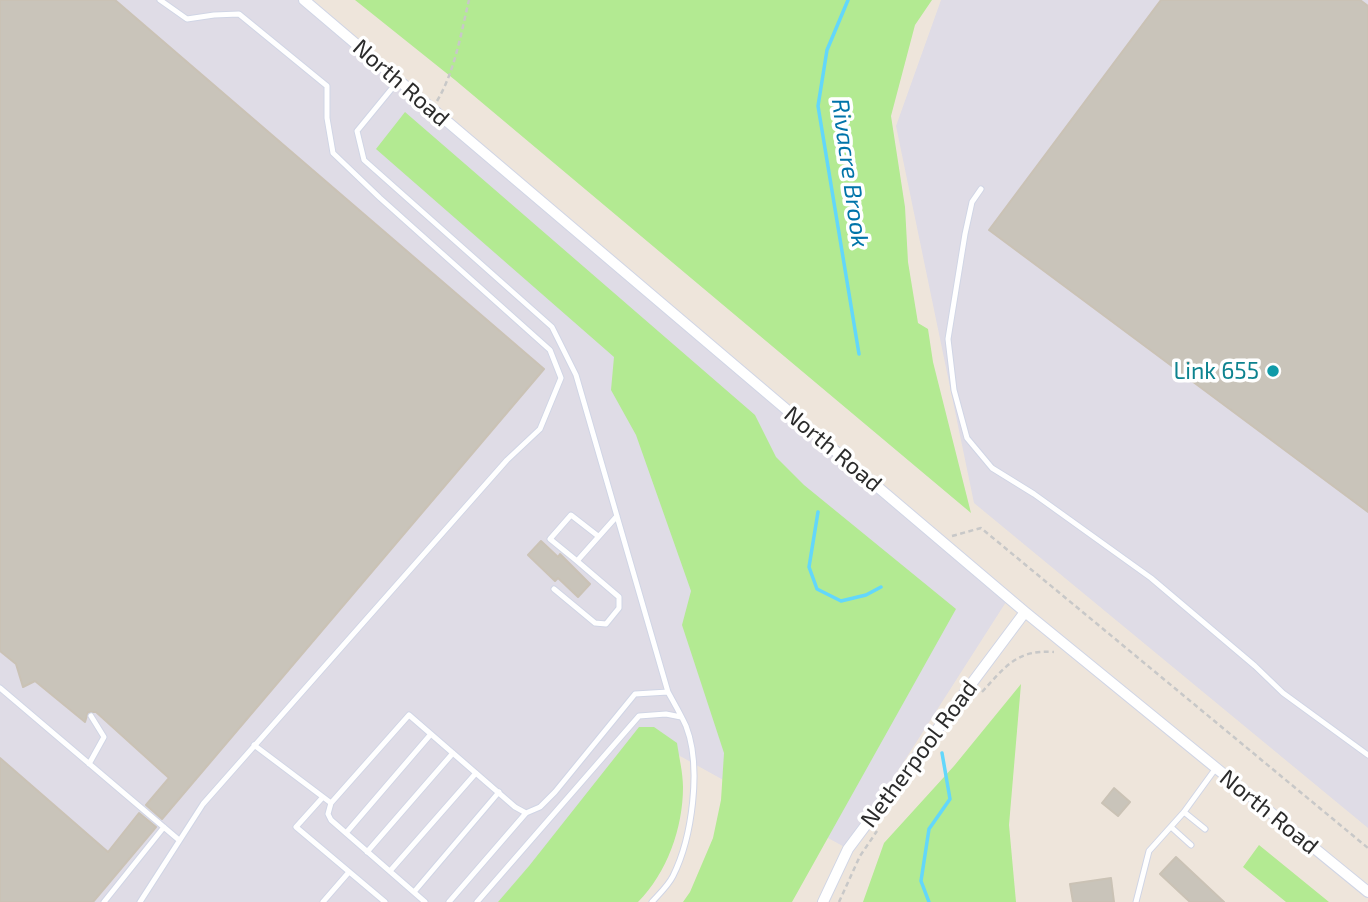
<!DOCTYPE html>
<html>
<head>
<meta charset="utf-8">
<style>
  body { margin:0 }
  canvas { display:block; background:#eee5db }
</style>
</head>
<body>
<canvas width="1368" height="902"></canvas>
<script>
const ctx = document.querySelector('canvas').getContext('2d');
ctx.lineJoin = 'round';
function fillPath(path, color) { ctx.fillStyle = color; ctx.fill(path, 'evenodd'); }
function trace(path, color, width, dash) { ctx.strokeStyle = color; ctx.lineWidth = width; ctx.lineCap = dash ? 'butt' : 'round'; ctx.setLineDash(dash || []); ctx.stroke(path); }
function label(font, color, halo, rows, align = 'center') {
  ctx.font = font + ' "Exo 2",sans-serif'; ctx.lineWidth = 7; ctx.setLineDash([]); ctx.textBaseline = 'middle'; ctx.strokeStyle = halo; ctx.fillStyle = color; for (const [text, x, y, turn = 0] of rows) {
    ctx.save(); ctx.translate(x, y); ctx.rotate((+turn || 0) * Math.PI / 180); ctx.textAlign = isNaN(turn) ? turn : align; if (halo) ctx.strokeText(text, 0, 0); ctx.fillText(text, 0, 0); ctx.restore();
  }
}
const industrial = new Path2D(`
  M 0,0 L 304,0 L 1006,602 L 848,849 L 642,735 L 499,902 L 0,902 Z
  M 941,0 L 1368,0 L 1368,828 L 974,503 L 896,126 Z`);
const green = new Path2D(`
  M 355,0 L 932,0 L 915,25 L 891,116 L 905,207 L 908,262 L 918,323 L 928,329 L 933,362 L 971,513 L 455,80 Z
  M 405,112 L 755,415 L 776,457 L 804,485 L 956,609 L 792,902 L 683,902 L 690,892 L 713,838 L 721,800 L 724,753 L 682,625 L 691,591 L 636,435 L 611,390 L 614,357 L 376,149 Z
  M 1021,684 L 1009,825 L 1016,902 L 863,902 L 884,843 L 954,766 Z
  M 639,727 L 654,727 L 677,743 C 679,757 683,773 683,787 C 683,828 667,873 638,902 L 498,902 L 529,866 Z
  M 1259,845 L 1329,902 L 1286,902 L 1243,867 Z`);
const stream = new Path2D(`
  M 848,0 L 827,50 L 818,106 L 859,354
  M 818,512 L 809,567 L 817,589 L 841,601 L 866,595 L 881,587
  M 929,902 L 921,881 L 929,829 L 950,799 L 942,753`);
const building = new Path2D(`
  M 0,0 L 115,0 L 544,369 L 162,819 L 146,805 L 169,778 L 96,712 L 88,712 L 85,722 L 35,681 L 23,687 L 16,664 L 0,651 Z
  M 1161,0 L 1360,0 L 1368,6 L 1368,512 L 989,230 Z
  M 541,541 L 558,557 L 560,554 L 590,584 L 578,597 L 558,578 L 555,581 L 528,555 Z
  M 0,758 L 108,852 L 139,813 L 156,827 L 93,902 L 0,902 Z
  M 1114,788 L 1130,802 L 1118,816 L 1102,803 Z
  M 1176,857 L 1224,902 L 1190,902 L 1160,874 Z
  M 1111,878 L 1114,902 L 1073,902 L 1070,884 Z`);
const path = new Path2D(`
  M 437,101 C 455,71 461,33 469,0
  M 952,536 L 981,528 L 1368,848
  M 982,692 C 1005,667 1017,649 1054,652
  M 839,902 L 860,856 L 877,831`);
const lane = new Path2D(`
  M 398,81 L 357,131 L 364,160 L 552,327 L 576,375 L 668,692
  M 981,189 L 972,202 L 965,234 L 948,339 L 954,390 L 967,438 L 992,468 L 1034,494 L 1151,578 L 1255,666 L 1283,693 L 1368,755
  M 577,561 L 550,539 L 571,515 L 598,536
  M 554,589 L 595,623 L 606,624 L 619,608 L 619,597 L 577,561 L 617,516
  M 0,688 L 179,840
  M 254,745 L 331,803
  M 89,764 L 104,737 L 91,716
  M 323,797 L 296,827 L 385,902
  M 1184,812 L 1205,829
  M 1171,827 L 1191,845
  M 346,833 L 431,734
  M 367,852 L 453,753
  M 390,871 L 476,773
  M 414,892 L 499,792
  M 104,902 L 164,827
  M 140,902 L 203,804 L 507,460 L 540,429 L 561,378 L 550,350 L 380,198 L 333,153 L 327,118 L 327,86 L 239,14 L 214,15 L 187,19 L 160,0
  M 323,902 L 349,872
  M 425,902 L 331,820 L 328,814 L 331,803 L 409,715 L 515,807 L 526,813 L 540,807 L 555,792 L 635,694 L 668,692 C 674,703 681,715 686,726 C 702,767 692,838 673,876 C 668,886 659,894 652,902
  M 449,902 L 526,813
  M 477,902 L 639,716 L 666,714 L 681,717
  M 1136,902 L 1149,851 L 1184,812 L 1216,768`);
const street = new Path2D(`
  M 304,0 L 1025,612 L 1368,892
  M 823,902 L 848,849 L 1025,612`);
const markers = [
  [1273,371,7,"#0f9aa8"]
];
const streetNames = [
  ["North Road",401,83,41],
  ["North Road",833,449,40],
  ["Netherpool Road",919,754,-53],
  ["North Road",1269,812,39]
];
const cultureNames = [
  ["Link 655",1259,371]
];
const waterNames = [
  ["Rivacre Brook",850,173,82]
];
fillPath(industrial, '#dfdce6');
fillPath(green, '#b3ea92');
trace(stream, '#63d7fb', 3.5);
fillPath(building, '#c9c4ba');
trace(building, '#cac2b5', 2);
trace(lane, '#d0d5e5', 7);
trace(street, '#d0d5e5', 12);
trace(path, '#c8c8c8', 2.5, [5, 3.5]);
trace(lane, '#fff', 5);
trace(street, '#fff', 10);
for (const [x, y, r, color] of markers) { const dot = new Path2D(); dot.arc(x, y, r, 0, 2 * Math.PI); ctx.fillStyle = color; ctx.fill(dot); trace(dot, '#fff', 2.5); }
label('23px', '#2b2b2b', '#fff', streetNames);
label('23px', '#0d838f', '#fff', cultureNames, 'right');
label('italic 24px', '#0074a9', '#fff', waterNames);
</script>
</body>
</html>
